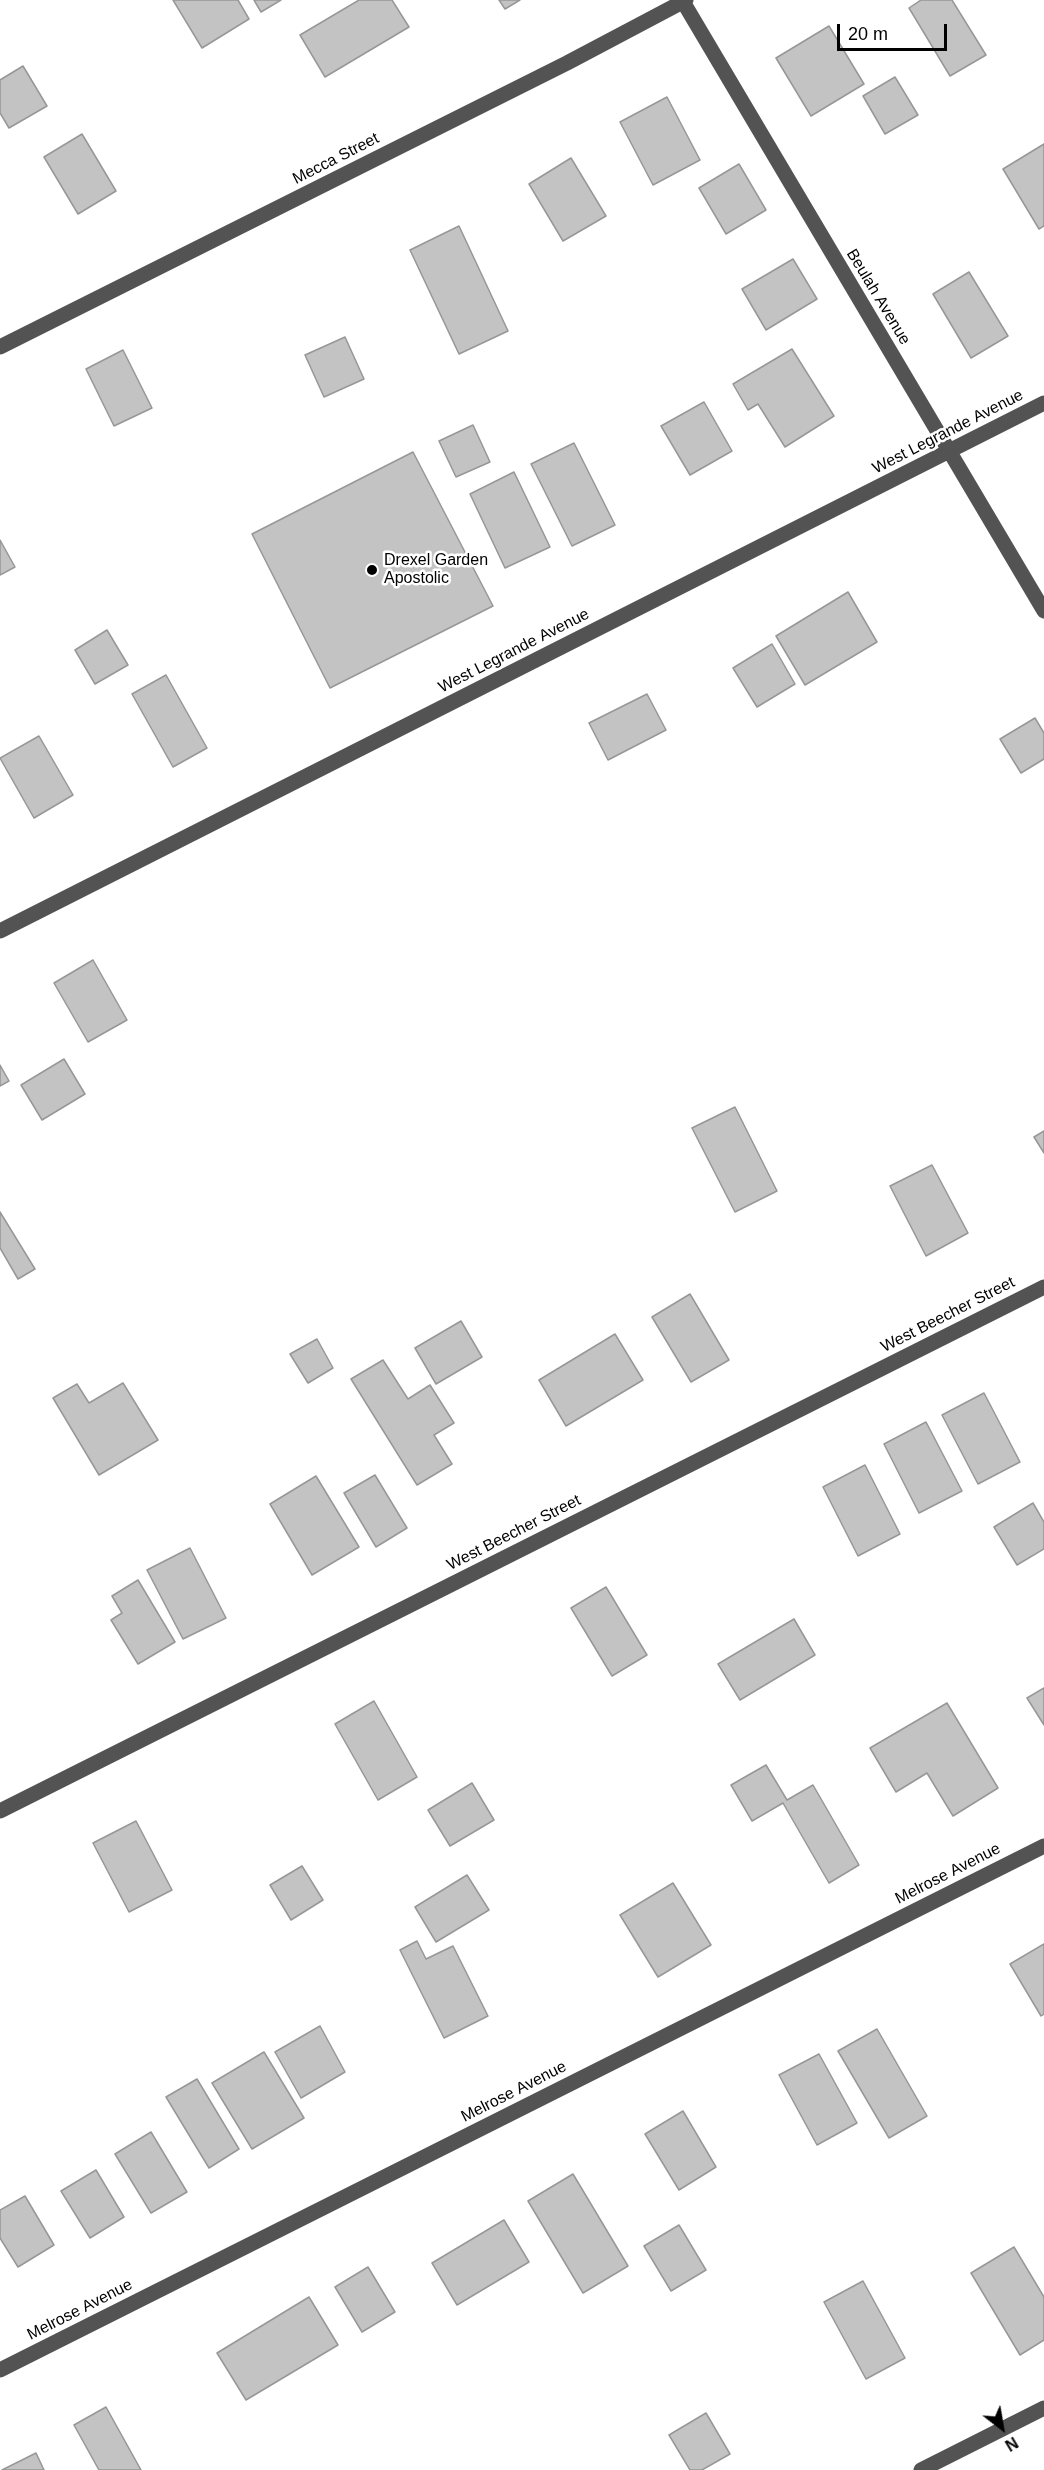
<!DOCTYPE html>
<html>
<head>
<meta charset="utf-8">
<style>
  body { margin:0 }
  #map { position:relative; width:1044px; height:2470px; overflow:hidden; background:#fff; font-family:Arial,sans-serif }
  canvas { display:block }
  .north { position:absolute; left:972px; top:2398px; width:60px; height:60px; -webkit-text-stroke:4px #fff; paint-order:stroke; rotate:149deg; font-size:16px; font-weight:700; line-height:24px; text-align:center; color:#000 }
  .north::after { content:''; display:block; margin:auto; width:21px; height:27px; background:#000; clip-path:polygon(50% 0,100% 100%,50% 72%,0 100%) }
  .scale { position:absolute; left:837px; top:24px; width:110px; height:27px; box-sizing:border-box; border:3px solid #000; border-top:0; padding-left:8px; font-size:18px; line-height:21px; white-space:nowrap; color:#000; -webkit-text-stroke:4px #fff; paint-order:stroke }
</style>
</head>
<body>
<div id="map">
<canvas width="1044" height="2470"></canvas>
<div class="north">N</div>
<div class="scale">20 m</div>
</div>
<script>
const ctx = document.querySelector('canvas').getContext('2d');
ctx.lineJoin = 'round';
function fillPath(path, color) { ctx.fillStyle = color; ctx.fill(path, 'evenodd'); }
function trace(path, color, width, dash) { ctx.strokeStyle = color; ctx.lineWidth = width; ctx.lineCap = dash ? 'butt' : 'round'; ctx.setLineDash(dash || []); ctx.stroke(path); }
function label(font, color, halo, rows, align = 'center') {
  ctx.font = font + ' Arial,sans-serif'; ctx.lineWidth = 5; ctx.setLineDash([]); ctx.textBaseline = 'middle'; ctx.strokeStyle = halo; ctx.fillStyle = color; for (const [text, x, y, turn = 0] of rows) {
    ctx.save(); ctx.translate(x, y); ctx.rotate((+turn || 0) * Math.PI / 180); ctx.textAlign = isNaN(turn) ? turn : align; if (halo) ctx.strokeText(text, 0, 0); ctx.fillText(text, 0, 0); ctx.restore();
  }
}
const building = new Path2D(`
  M 173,0 L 238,0 L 249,19 L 202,48 Z
  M 254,0 L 281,0 L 261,12 Z
  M 359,0 L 392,0 L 409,27 L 325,77 L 300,35 Z
  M 499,0 L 520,0 L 505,9 Z
  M 921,0 L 952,0 L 986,55 L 950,76 L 909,8 Z
  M 829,26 L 864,84 L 811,116 L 776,58 Z
  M 23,66 L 47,106 L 9,128 L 0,113 L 0,80 Z
  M 895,77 L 918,115 L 885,134 L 863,96 Z
  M 667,97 L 700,160 L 653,185 L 620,122 Z
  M 82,134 L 116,191 L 78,214 L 44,157 Z
  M 1044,144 L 1044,226 L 1039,229 L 1003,169 Z
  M 571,158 L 606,216 L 563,241 L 529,184 Z
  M 739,164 L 766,210 L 726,234 L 699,188 Z
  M 459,226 L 508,331 L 459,354 L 410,250 Z
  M 793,259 L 817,299 L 766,330 L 742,289 Z
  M 969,272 L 1008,336 L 971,358 L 933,294 Z
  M 345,337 L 364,379 L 324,397 L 305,355 Z
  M 792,349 L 834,416 L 785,447 L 758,404 L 748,410 L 733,384 Z
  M 123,350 L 152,408 L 114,426 L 86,369 Z
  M 704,402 L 732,451 L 690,475 L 661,426 Z
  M 473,425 L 490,462 L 456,477 L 439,441 Z
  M 574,443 L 615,525 L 572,546 L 531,464 Z
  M 413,452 L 493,606 L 330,688 L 252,534 Z
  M 514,472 L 550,547 L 505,568 L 470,494 Z
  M 0,540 L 15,567 L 0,575 Z
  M 848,592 L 877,642 L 805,685 L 776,636 Z
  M 107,630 L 128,665 L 95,684 L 75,650 Z
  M 772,644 L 795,684 L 757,707 L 733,668 Z
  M 166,675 L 207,748 L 173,767 L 132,694 Z
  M 647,694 L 666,730 L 608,760 L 589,723 Z
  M 1035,718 L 1044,733 L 1044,759 L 1021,773 L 1000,739 Z
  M 39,736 L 73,795 L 34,818 L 0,758 Z
  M 93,960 L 127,1020 L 88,1042 L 54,983 Z
  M 64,1059 L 85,1094 L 42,1120 L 21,1085 Z
  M 0,1065 L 9,1081 L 0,1086 Z
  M 735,1107 L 777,1191 L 735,1212 L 692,1128 Z
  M 1044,1131 L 1044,1153 L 1034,1137 Z
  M 932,1165 L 968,1233 L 926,1256 L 890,1186 Z
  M 0,1212 L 35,1269 L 18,1279 L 0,1248 Z
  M 690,1294 L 729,1360 L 691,1382 L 652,1317 Z
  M 461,1321 L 482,1357 L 436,1384 L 415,1348 Z
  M 615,1334 L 643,1380 L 566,1426 L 539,1380 Z
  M 317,1339 L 333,1368 L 308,1383 L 290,1354 Z
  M 383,1360 L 408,1399 L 430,1385 L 454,1423 L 434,1435 L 452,1464 L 417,1485 L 351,1379 Z
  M 123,1383 L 158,1440 L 99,1475 L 53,1398 L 77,1384 L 89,1403 Z
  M 984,1393 L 1020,1462 L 978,1484 L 942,1415 Z
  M 926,1422 L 962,1491 L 919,1513 L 884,1444 Z
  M 865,1465 L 900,1534 L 858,1556 L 823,1487 Z
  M 375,1475 L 407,1528 L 376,1547 L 344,1493 Z
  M 316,1476 L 359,1547 L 312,1575 L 270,1504 Z
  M 1033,1503 L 1044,1522 L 1044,1549 L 1017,1565 L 994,1527 Z
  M 190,1548 L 226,1618 L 183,1639 L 147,1570 Z
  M 138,1580 L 175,1642 L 138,1664 L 111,1620 L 122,1613 L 112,1596 Z
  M 606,1587 L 647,1655 L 612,1676 L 571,1608 Z
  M 794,1619 L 815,1655 L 740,1700 L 718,1664 Z
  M 1044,1688 L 1044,1725 L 1027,1698 Z
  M 374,1701 L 417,1777 L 378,1800 L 335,1724 Z
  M 947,1703 L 998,1788 L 953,1816 L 927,1773 L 896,1792 L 870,1748 Z
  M 766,1765 L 787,1800 L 813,1785 L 859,1865 L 829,1883 L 783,1803 L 752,1821 L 731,1785 Z
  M 472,1783 L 494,1820 L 450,1846 L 428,1810 Z
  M 136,1821 L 172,1890 L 129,1912 L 93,1843 Z
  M 302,1866 L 323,1900 L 291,1920 L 270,1885 Z
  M 467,1875 L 489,1910 L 436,1942 L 415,1907 Z
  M 673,1883 L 711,1945 L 658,1977 L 620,1915 Z
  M 417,1941 L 426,1959 L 453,1946 L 488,2016 L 444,2038 L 400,1950 Z
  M 1044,1944 L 1044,2014 L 1041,2016 L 1010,1964 Z
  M 320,2026 L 345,2072 L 301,2098 L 275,2052 Z
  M 877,2029 L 927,2116 L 889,2138 L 838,2051 Z
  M 264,2052 L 304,2118 L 252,2149 L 212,2083 Z
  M 819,2054 L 857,2123 L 817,2145 L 779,2075 Z
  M 197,2079 L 239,2149 L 209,2168 L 166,2097 Z
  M 683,2111 L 716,2167 L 679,2190 L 645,2134 Z
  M 151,2132 L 187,2192 L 151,2213 L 115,2154 Z
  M 96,2170 L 124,2217 L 90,2238 L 61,2191 Z
  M 573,2174 L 628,2266 L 583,2293 L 528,2201 Z
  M 25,2196 L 54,2245 L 18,2267 L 0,2238 L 0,2210 Z
  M 504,2220 L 529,2262 L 457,2305 L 432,2263 Z
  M 679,2225 L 706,2270 L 671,2291 L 644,2246 Z
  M 1014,2247 L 1044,2297 L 1044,2340 L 1020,2355 L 971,2273 Z
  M 368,2267 L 395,2312 L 362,2332 L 335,2287 Z
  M 863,2281 L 905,2358 L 866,2379 L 824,2302 Z
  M 309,2297 L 338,2345 L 246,2400 L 217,2353 Z
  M 106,2407 L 141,2470 L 99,2470 L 74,2425 Z
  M 706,2413 L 730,2454 L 702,2470 L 690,2470 L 669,2435 Z
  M 36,2453 L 44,2470 L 2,2470 Z`);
const minor = new Path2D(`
  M 682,0 L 1044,611
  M 0,347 L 567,63 L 686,0
  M 0,931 L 1044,403
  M 0,1811 L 1044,1287
  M 0,2370 L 1044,1846
  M 921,2470 L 1044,2408`);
const markers = [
  [372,570,6,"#000"]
];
const streetNames = [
  ["Mecca Street",336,159,-27],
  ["Beulah Avenue",878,297,59],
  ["West Legrande Avenue",948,432,-27],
  ["West Legrande Avenue",514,651,-27],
  ["West Beecher Street",948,1315,-27],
  ["West Beecher Street",514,1533,-27],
  ["Melrose Avenue",948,1874,-27],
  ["Melrose Avenue",514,2092,-27],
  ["Melrose Avenue",80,2310,-27]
];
const poiNames = [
  ["Drexel Garden",384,561],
  ["Apostolic",384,579]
];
fillPath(building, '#c3c3c3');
trace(building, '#979797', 1.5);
trace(minor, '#535353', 15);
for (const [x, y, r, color] of markers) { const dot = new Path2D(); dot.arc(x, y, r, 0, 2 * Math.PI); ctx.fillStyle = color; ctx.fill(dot); trace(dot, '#fff', 2); }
label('16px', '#000', '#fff', streetNames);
label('16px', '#000', '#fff', poiNames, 'left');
</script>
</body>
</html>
